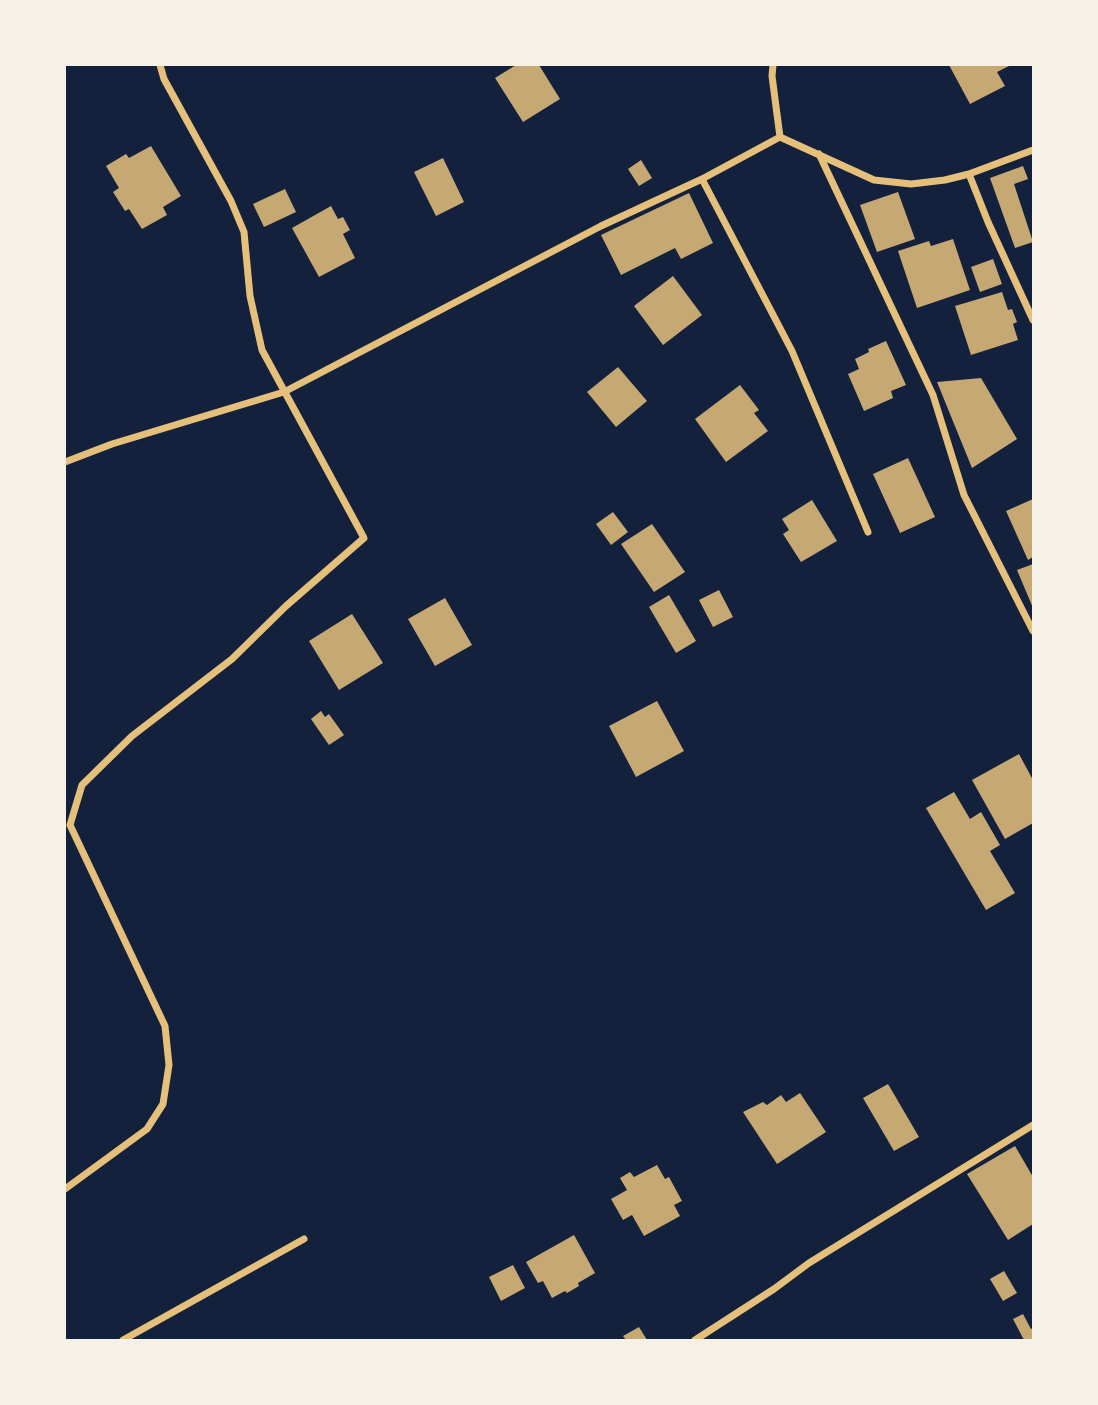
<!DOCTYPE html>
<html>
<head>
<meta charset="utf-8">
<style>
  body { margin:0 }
  #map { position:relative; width:1098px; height:1405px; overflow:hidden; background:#14213d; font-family:Mulish,sans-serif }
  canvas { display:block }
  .frame { position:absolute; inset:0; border:66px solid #f6f1e7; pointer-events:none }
</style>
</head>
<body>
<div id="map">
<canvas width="1098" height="1405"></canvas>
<div class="frame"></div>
</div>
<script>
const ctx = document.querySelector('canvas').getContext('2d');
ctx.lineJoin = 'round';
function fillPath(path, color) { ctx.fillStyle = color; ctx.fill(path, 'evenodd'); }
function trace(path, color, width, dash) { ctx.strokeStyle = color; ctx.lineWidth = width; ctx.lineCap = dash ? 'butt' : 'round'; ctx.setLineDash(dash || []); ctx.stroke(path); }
const building = new Path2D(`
  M 516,65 L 539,65 L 560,99 L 523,122 L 495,78 Z
  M 949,65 L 1011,65 L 997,72 L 1005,86 L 970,104 Z
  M 151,146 L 181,196 L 163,207 L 167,215 L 142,229 L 129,209 L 125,211 L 113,192 L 119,188 L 106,166 L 126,154 L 129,158 Z
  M 443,158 L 464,202 L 436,216 L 414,172 Z
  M 641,160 L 652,178 L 639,186 L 628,169 Z
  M 1023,166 L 1028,179 L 1014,184 L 1033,242 L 1015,248 L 990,178 Z
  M 285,189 L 296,212 L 264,227 L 253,204 Z
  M 898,192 L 915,239 L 877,252 L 860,205 Z
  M 689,193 L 713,243 L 681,259 L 675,248 L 621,275 L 601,235 Z
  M 331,206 L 338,219 L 343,217 L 350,230 L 343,234 L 355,258 L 319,277 L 292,228 Z
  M 953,239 L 970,290 L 917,308 L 898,251 L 929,241 L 931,246 Z
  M 993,259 L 1002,284 L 980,292 L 971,267 Z
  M 673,276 L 702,315 L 663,345 L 634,306 Z
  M 1002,292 L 1008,310 L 1012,309 L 1017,322 L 1013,324 L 1018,340 L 971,355 L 955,306 Z
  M 886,341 L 906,385 L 891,391 L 893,398 L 864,411 L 848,374 L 859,369 L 855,359 L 869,352 L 868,349 Z
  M 618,367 L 647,401 L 616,427 L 587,392 Z
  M 981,378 L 1017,439 L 972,468 L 937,382 Z
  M 740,385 L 759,410 L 754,413 L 768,431 L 726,462 L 695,419 Z
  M 908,458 L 935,517 L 900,533 L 873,474 Z
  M 1033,499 L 1033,557 L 1028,560 L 1006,511 Z
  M 812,500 L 837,541 L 801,562 L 783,534 L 789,530 L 782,519 Z
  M 613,512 L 628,532 L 611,545 L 596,524 Z
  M 652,524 L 685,572 L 654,592 L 621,544 Z
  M 1033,564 L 1033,608 L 1017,570 Z
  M 719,590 L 733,617 L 713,627 L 699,600 Z
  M 669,595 L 696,641 L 676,653 L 649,607 Z
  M 445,598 L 472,645 L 435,666 L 408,619 Z
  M 352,614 L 383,663 L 339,690 L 309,641 Z
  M 657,701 L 684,751 L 636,777 L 609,726 Z
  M 321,711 L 325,717 L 329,714 L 344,735 L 329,745 L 311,719 Z
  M 1019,754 L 1033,780 L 1033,823 L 1005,839 L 972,780 Z
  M 954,792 L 970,819 L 981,812 L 1000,845 L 990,851 L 1015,893 L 986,910 L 926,808 Z
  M 888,1084 L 919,1137 L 894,1151 L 863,1098 Z
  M 800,1093 L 826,1132 L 777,1164 L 743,1112 L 763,1102 L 767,1105 L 781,1095 L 786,1102 Z
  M 1015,1146 L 1033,1177 L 1033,1224 L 1008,1240 L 967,1174 Z
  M 657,1165 L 665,1179 L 669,1177 L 682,1201 L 674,1205 L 680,1216 L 644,1236 L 632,1215 L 623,1220 L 611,1199 L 627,1190 L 620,1178 L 630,1172 L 634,1177 Z
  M 574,1235 L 595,1273 L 578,1283 L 579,1286 L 567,1293 L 565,1291 L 552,1298 L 543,1281 L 538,1283 L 526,1262 Z
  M 513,1265 L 525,1288 L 501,1301 L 489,1277 Z
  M 1004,1271 L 1017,1293 L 1003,1301 L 990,1279 Z
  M 1023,1314 L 1031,1329 L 1033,1328 L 1033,1340 L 1024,1340 L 1013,1319 Z
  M 639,1327 L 647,1340 L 626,1340 L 623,1336 Z`);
const minor = new Path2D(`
  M 773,65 L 772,76 L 780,137
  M 819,154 L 933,395 L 964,495 L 1033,631
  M 969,174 L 988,222 L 1033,320
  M 702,179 L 792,351 L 868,532
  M 65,462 L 112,444 L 284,392 L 601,226 L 702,179 L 780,137 L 874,180 L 911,184 L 945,180 L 969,174 L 1033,150
  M 65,1189 L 147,1129 L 163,1104 L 169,1065 L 165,1026 L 70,825 L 82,785 L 132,736 L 232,659 L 286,606 L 364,538 L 262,350 L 250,296 L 244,232 L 231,201 L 164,79 L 160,65
  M 123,1340 L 304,1239
  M 695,1340 L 774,1289 L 809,1263 L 1033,1125`);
fillPath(building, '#c6a872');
trace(minor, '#e5c07b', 7);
</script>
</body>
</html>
